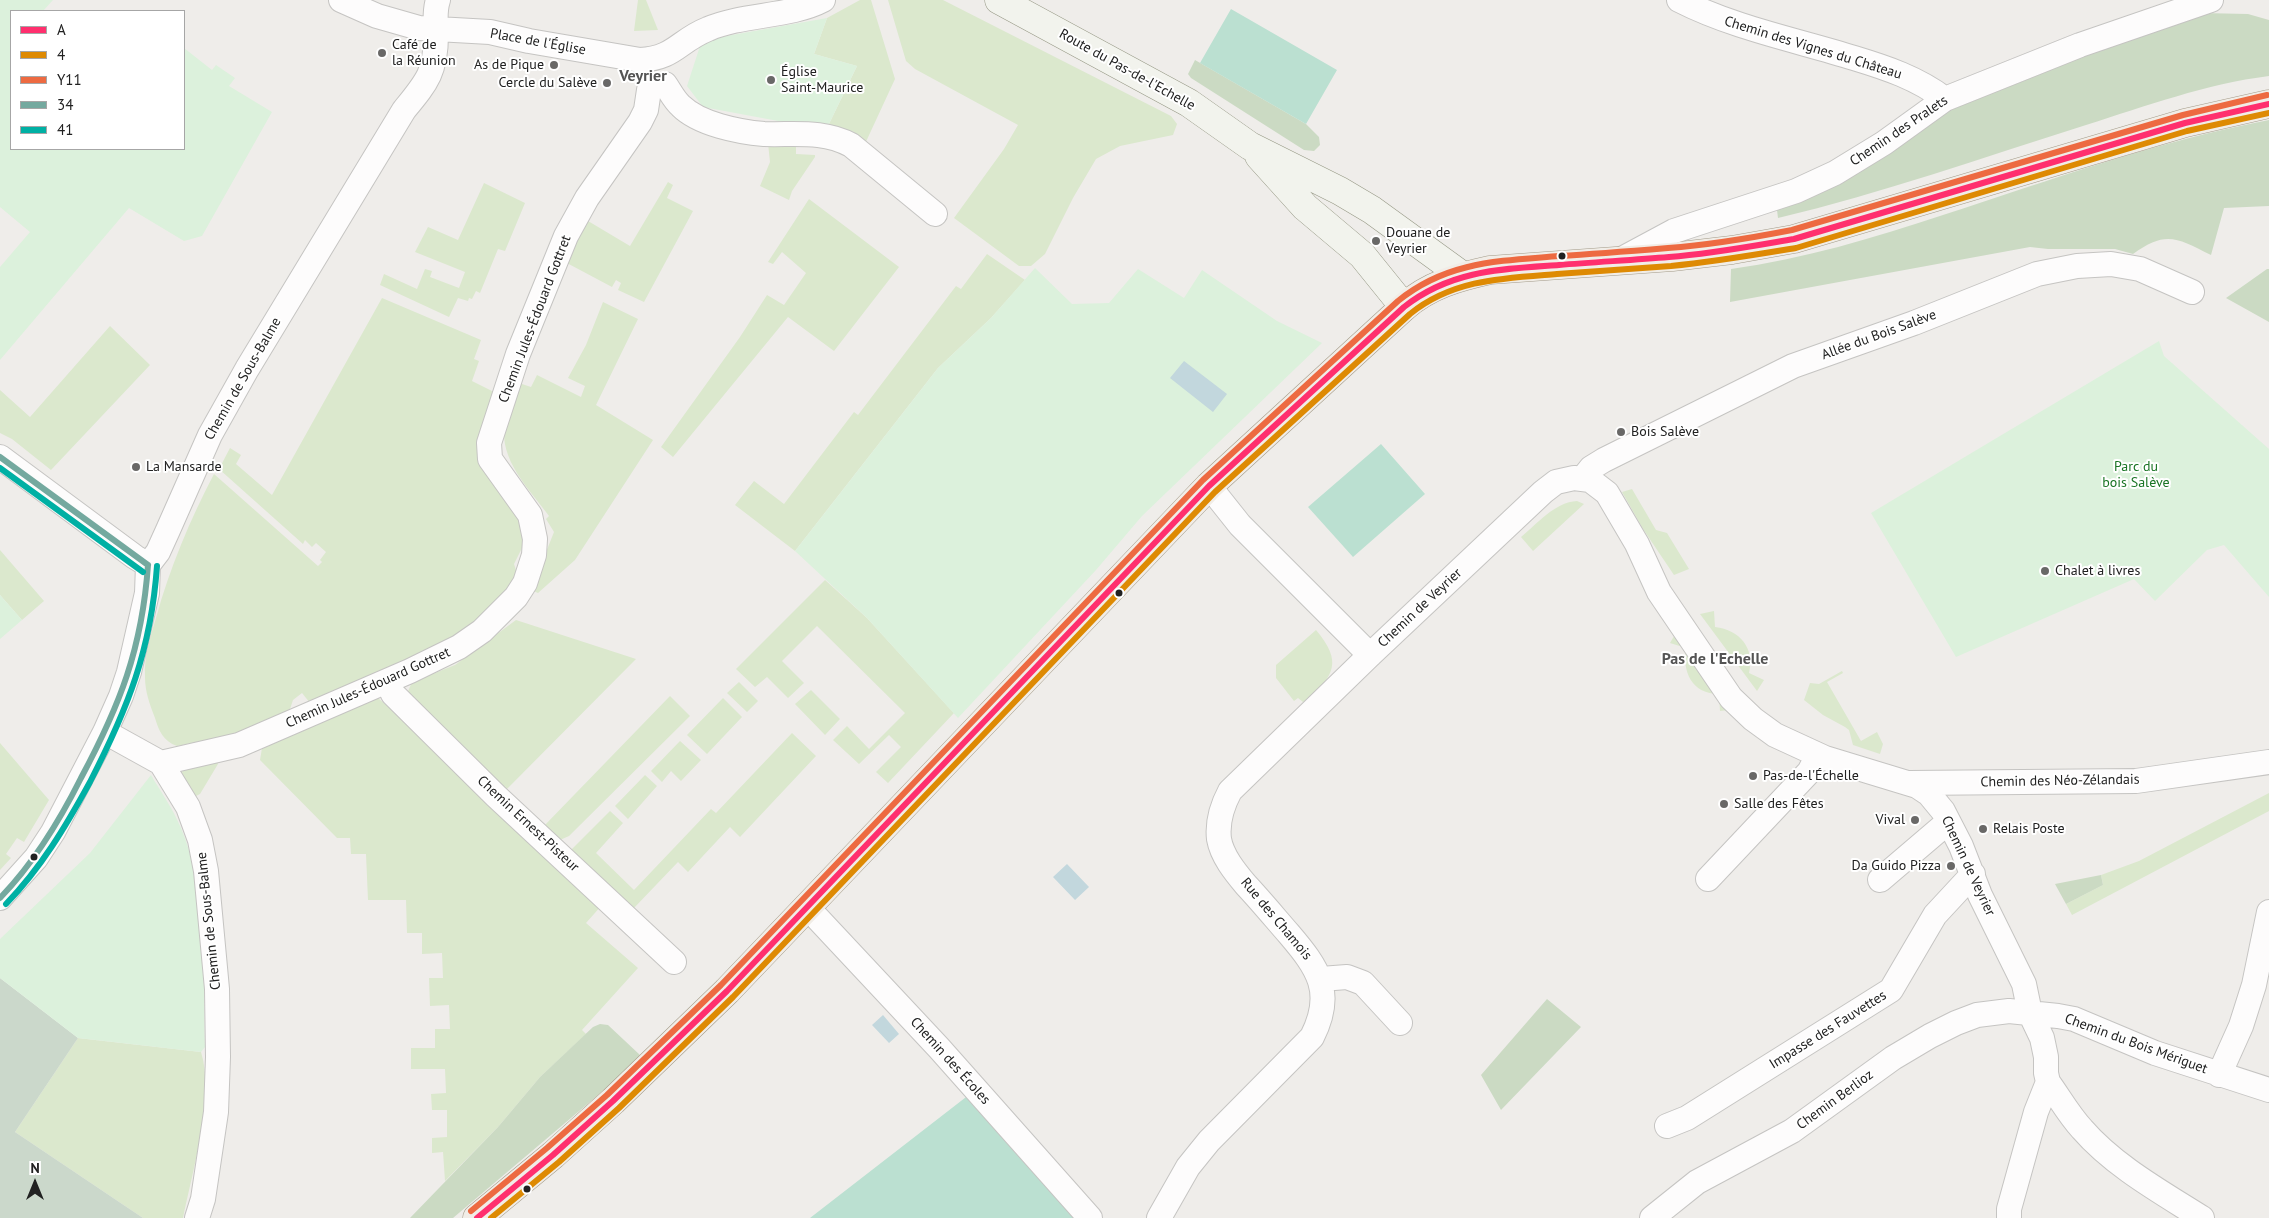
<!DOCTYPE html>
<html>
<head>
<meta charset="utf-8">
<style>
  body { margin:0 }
  #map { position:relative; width:2269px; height:1218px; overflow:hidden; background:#efedea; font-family:"PT Sans",sans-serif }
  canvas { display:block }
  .legend { position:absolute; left:10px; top:10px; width:175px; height:140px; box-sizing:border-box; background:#fff; border:1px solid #a6a6a6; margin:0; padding:6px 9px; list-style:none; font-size:15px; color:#212121 }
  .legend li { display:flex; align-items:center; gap:10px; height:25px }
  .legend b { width:25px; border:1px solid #a6a6a6 }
  .north { position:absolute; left:10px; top:1158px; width:50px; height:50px; -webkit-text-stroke:4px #fff; paint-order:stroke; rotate:0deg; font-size:14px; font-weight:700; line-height:20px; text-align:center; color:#212121 }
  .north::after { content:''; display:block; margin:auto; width:18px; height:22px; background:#212121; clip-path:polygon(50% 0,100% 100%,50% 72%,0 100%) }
</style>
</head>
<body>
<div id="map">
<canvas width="2269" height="1218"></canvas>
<ul class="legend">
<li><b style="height:6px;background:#ff2f6e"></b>A</li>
<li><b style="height:6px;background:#de8a03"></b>4</li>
<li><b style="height:6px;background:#ed6a41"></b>Y11</li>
<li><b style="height:6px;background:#74a99f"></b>34</li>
<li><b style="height:6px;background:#00b0a4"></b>41</li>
</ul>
<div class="north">N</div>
</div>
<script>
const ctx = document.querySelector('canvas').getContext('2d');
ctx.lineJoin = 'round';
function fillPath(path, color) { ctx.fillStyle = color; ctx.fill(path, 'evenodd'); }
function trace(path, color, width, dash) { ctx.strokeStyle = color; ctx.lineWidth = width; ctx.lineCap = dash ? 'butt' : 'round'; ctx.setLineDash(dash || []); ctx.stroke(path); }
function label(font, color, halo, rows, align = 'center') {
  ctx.font = font + ' "PT Sans",sans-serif'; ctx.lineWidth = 4; ctx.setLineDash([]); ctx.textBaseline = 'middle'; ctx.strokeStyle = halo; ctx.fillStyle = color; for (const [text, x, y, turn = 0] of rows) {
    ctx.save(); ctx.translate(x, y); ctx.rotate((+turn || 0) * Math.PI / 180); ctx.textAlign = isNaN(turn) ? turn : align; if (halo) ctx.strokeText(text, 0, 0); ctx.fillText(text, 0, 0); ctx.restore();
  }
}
const grass = new Path2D(`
  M 638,0 L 646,0 L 658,30 L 634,31 Z
  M 860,0 L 871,0 L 895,79 L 864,146 L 858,143 L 854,132 L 829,124 L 857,66 L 814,54 L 827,18 Z
  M 888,0 L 943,0 L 1171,116 L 1177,124 L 1173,135 L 1120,146 L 1096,159 L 1073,198 L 1045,254 L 1031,266 L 1019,266 L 954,218 L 1004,149 L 1018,125 L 915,69 L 906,61 Z
  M 796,141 L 796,154 L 815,155 L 815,157 L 792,191 L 789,200 L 760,186 L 770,162 L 768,143 Z
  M 668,182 L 673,185 L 667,198 L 693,211 L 644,302 L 618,290 L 621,283 L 616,280 L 612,287 L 565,262 L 583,218 L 630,246 Z
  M 484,183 L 525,203 L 505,251 L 498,249 L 480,293 L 476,291 L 472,299 L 469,298 L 468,301 L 458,298 L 449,317 L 380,285 L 384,274 L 417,289 L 425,269 L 432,271 L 430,277 L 459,288 L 465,272 L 415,252 L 428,227 L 458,240 Z
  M 809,199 L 899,267 L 834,351 L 788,317 L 673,457 L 661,447 L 740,337 L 767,295 L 784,305 L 806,273 L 782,252 L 773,264 L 768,262 Z
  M 987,254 L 1025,280 L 991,318 L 938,368 L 795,551 L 735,505 L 754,481 L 784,504 L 854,412 L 858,415 L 956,286 L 961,289 Z
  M 382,298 L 481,340 L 474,359 L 479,361 L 472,381 L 498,394 L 478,454 L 521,515 L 525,542 L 514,564 L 517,573 L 504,595 L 472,632 L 310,703 L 302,693 L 293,700 L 289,712 L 242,733 L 177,746 C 163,741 159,731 155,718 C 150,705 145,692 145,677 C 144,656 150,638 156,618 C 170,567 190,520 214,474 L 318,566 L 322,562 L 320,560 L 326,552 L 316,543 L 312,547 L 305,540 L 303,544 L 219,469 L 230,448 L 241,455 L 236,464 L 272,495 Z
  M 603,302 L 638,319 L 596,405 L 653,440 L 575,560 L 538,593 L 531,590 L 554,532 L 546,519 L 549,516 C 530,490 498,459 505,424 C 508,410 515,396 519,383 L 531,387 L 537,375 L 581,397 L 585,386 L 568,378 L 586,345 Z
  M 110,326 L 150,365 L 51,470 L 12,439 L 0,433 L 0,390 L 30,417 Z
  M 1632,489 L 1656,530 L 1667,533 L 1689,569 L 1674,575 L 1643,529 L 1622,492 Z
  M 1577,501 L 1584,504 L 1533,551 L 1521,537 C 1537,524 1555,502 1577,501 Z
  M 0,550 L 44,601 L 22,620 L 0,595 Z
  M 825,580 L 867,618 L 954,713 L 888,783 L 876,772 L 901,747 L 889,735 L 859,764 L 833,740 L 847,726 L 869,749 L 905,713 L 817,626 L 782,661 L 804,683 L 788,698 L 767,677 L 755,687 L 736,669 Z
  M 1714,611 L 1715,627 C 1740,630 1755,648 1749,673 L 1764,680 L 1757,691 L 1700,614 Z
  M 516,620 L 636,659 L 502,794 L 406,696 L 412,682 L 455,665 Z
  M 1316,630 C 1343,662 1334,675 1307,701 L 1303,702 L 1298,698 L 1294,701 L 1276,678 L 1276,665 Z
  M 1677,631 L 1729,710 L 1720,711 L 1719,694 C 1692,694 1682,672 1686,648 L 1670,643 Z
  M 1842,671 L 1843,673 L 1827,682 L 1861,741 L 1877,732 L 1883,744 L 1880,754 L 1853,745 L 1849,730 L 1845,727 L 1823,715 L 1804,700 L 1810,683 L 1819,684 Z
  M 739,682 L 758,701 L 747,712 L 727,693 Z
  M 811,690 L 840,719 L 825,735 L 795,704 Z
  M 670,696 L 690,716 L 569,836 L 560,840 L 543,827 Z
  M 378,698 L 426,739 L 602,905 L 586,923 L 638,968 L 582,1030 L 586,1034 L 540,1077 L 498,1127 L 445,1181 L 443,1152 L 432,1153 L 432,1138 L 447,1137 L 447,1110 L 432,1110 L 431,1094 L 446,1093 L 445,1069 L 411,1069 L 411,1048 L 435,1048 L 435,1029 L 450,1029 L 449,1005 L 430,1006 L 429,978 L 443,978 L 442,953 L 422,954 L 422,933 L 407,933 L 406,900 L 368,900 L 366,854 L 351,854 L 350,838 L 337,838 L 260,760 L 262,748 L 278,740 Z
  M 723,698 L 742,717 L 707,754 L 687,735 Z
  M 792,733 L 816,756 L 740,837 L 730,827 L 688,872 L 678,862 L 634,908 L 571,850 L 610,811 L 623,823 L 596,853 L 634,890 L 711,809 L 716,813 Z
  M 680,741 L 701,760 L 681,781 L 671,771 L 662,782 L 651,771 Z
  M 0,743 L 49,800 L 24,842 L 17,838 L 6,854 L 11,858 L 0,870 Z
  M 217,759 L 218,764 L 200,794 L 194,797 L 181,779 L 183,767 Z
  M 645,775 L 657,786 L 628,819 L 615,806 Z
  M 2269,793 L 2269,811 L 2072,915 L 2066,904 L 2103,885 L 2101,875 L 2139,861 Z
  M 78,1038 L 201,1052 C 215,1095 192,1173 183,1218 L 143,1218 L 15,1132 Z`);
const forest = new Path2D(`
  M 2202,13 L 2248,14 L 2269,20 L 2269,76 C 2206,84 2146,106 2086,125 C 1984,157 1883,193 1778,218 L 1777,210 L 1866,165 L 1966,95 Z
  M 1195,60 L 1306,124 L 1319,137 L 1320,145 L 1314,151 L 1304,150 L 1191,78 L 1188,74 Z
  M 2269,120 L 2269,206 L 2224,208 L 2211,255 C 2177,238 2166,230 2133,254 L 2115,249 L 2048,249 L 2030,247 L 1730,302 L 1731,269 C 1804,259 1873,238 1943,215 C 2051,180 2158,141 2269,120 Z
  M 2267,269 L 2269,269 L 2269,322 L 2226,298 Z
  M 2101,875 L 2103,885 L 2066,904 L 2055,884 Z
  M 1547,999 L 1581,1027 L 1501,1110 L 1481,1075 Z
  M 600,1024 L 608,1025 L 640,1055 L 617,1079 L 453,1218 L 410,1218 L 498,1127 L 540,1077 L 593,1027 Z`);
const cemetery = new Path2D(`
  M 0,978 L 78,1038 L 15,1132 L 143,1218 L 0,1218 Z`);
const park = new Path2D(`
  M 0,0 L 53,0 L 43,11 L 11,11 L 11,149 L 184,149 L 184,48 L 212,70 L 216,65 L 235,78 L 229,86 L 272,112 L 202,236 L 184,241 L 129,208 L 0,360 L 0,267 L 30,232 L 0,207 Z
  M 827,18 L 814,54 L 857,66 L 829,124 L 789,123 L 703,107 L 687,86 L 700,46 L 715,38 Z
  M 1035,268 L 1072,304 L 1109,303 L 1138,269 L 1184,298 L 1202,270 L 1277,321 L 1322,343 L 1142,516 L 1096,570 L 958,718 L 867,618 L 795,551 L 938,368 L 991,318 Z
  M 2159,341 L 2164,356 L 2269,449 L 2269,597 L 2224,545 L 2207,550 L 2155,601 L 2134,579 L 1956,657 L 1871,513 Z
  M 0,595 L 22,620 L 0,639 Z
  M 151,775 C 161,792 173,809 181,828 C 208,891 203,979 205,1047 L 201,1052 L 78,1038 L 0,978 L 0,939 L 90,853 Z`);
const pitch = new Path2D(`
  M 1231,9 L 1337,70 L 1306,124 L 1200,63 Z
  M 1381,444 L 1425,494 L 1353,557 L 1308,507 Z
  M 970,1094 L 1078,1218 L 810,1218 Z`);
const water = new Path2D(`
  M 1184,361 L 1227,394 L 1213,412 L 1170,378 Z
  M 1067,864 L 1089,887 L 1075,900 L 1053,877 Z
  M 883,1015 L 899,1034 L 889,1043 L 872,1025 Z`);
const street = new Path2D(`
  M 341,0 L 377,16 L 419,28 L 490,32 L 529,41 L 640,60 C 675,58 678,41 708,29 C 742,14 791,17 823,0
  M 1679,0 C 1734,28 1796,40 1854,58 C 1887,68 1917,78 1945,99
  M 665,84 C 670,91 674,100 681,106 C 699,124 739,132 764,134 C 795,135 823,130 851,145 L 935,214
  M 1620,260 L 1674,231 L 1796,191 L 1835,173 L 1884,143 L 1945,99 L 2080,45 L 2211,0
  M 0,457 L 135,557 L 148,565
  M 1583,478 L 1591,468 L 1604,460 L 1793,366 L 1914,323 L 2037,274 L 2077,266 L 2111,264 L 2140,269 L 2192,292
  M 1209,486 L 1240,525 L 1370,655
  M 387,681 L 393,694 L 496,796 L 674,962
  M 105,732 L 161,763 L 188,807 L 200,840 L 206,871 L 217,989 L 218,1057 L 216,1112 L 203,1199 L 197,1218
  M 161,763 L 239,745 L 410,671 L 459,647 L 482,631 L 516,597 L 525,583 L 534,555 L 535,539 L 530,515 L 490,459 L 489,443 L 518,354 L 566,236 L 587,198 L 640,122 L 646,110 L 649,90
  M 1910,783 L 2136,781 L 2269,762
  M 1708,879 L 1809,772 L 1818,755
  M 1880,880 L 1948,822
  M 0,898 L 36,858 L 53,832 L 105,732 L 121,696 L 129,672 L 147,593 L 148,565 L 158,552 L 168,530 L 210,435 L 247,369 L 404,110 C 427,82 436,72 436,34 C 436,22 434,12 438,0
  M 807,907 L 939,1048 L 1090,1218
  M 1321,979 L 1347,977 L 1363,983 L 1400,1023
  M 2219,1075 L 2241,1026 L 2254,985 L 2269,912
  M 2048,1082 C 2059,1097 2069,1115 2082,1129 C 2114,1166 2161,1192 2202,1218
  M 1667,1126 L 1687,1118 L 1891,990 L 1935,915 L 1973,874
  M 1159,1218 L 1188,1167 L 1209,1141 L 1312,1037 C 1335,992 1318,968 1289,934 C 1275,918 1261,901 1246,885 C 1235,872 1222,856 1219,839 C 1217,822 1222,806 1230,791 L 1370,655 L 1543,492 L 1556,482 L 1574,478 L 1590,480 L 1607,493 L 1637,544 L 1659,592 L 1731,698 L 1753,719 L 1775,735 L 1825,758 L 1917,786 L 1929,794 L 1943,811 L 1961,846 L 1980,895 L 2024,984 L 2030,1013 L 2042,1038 L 2046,1057 L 2046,1073 L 2048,1082 L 2036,1112 L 2009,1209 L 2009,1218
  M 1652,1218 L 1697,1182 L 1792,1131 L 1893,1058 L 1930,1036 L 1956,1023 L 1977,1015 L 2009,1011 L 2058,1016 L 2074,1019 L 2155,1053 L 2269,1090`);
const secondary = new Path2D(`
  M 999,0 L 1189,103 L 1250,146 L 1340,191 L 1372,210 L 1463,276
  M 1259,156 L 1305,207 L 1362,255 L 1404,307`);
const primary = new Path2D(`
  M 477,1218 L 553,1155 L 613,1101 L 727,991 L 1209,486 L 1404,307 C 1429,285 1458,277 1490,270 L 1672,257 L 1732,250 L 1794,239 L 2185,123 L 2269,104`);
const bus1 = new Path2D(`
  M 477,1218 L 553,1155 L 613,1101 L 727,991 L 1209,486 L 1404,307 C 1451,270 1502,269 1559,265 C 1596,262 1633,260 1669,257 C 1711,254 1753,246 1794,239 L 2185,123 L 2269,104`);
const bus2 = new Path2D(`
  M 491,1218 L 559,1162 L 619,1108 L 733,997 L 1215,492 L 1410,314 C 1453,279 1505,278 1557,274 C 1595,271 1633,269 1671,266 C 1713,262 1754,255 1796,248 L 2187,131 L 2269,113`);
const bus3 = new Path2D(`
  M 471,1211 L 547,1148 L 607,1095 L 721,985 L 1203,480 L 1398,301 C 1447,261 1500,261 1559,256 C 1595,254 1632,251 1668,248 C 1710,245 1751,238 1792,230 L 2183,115 L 2267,95`);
const bus4 = new Path2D(`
  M 0,457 L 148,565
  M 0,898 C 34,863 59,822 81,778 C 120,705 142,649 148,565`);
const bus5 = new Path2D(`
  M 0,468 L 143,572
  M 6,904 C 41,868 66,826 90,782 C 128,708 151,650 157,566`);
const markers = [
  [382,53,5,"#696867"],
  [554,65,5,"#696867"],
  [771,80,5,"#696867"],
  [607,83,5,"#696867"],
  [1376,241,5,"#696867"],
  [1562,256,4.5,"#212121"],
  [1621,432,5,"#696867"],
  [136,467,5,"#696867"],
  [2045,571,5,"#696867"],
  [1119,593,4.5,"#212121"],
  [1753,776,5,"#696867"],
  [1724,804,5,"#696867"],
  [1915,820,5,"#696867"],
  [1983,829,5,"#696867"],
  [34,857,4.5,"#212121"],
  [1951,866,5,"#696867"],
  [527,1189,4.5,"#212121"]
];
const streetNames = [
  ["Place de l'Église",538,42,10],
  ["Chemin des Vignes du Château",1813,48,17],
  ["Route du Pas-de-l'Echelle",1127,70,29],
  ["Chemin des Pralets",1899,131,-34],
  ["Chemin Jules-Édouard Gottret",535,319,-69],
  ["Allée du Bois Salève",1879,335,-20],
  ["Chemin de Sous-Balme",243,379,-60],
  ["Chemin de Veyrier",1420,608,-43],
  ["Chemin Jules-Édouard Gottret",368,688,-24],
  ["Chemin des Néo-Zélandais",2060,781,-1],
  ["Chemin Ernest-Pisteur",528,824,43],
  ["Chemin de Veyrier",1968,866,65],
  ["Rue des Chamois",1276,919,50],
  ["Chemin de Sous-Balme",209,921,-96],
  ["Impasse des Fauvettes",1828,1030,-32],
  ["Chemin du Bois Mériguet",2136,1044,20],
  ["Chemin des Écoles",950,1061,48],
  ["Chemin Berlioz",1835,1100,-36]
];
const poiNames = [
  ["Café de",392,45],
  ["la Réunion",392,61],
  ["As de Pique",544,65,"right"],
  ["Église",781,72],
  ["Saint-Maurice",781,88],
  ["Cercle du Salève",597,83,"right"],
  ["Douane de",1386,233],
  ["Veyrier",1386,249],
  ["Bois Salève",1631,432],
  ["La Mansarde",146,467],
  ["Chalet à livres",2055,571],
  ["Pas-de-l'Échelle",1763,776],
  ["Salle des Fêtes",1734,804],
  ["Vival",1905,820,"right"],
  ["Relais Poste",1993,829],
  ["Da Guido Pizza",1941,866,"right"]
];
const parkNames = [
  ["Parc du",2136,467],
  ["bois Salève",2136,483]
];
const quarterNames = [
  ["Veyrier",643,76],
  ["Pas de l'Echelle",1715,659]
];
fillPath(grass, '#dbe8cd');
fillPath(forest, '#cbdac3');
fillPath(cemetery, '#cbd8cb');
fillPath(park, '#dcf1dc');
fillPath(pitch, '#bbe0d1');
fillPath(water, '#c2d7dd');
trace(street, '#c5c4c2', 26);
trace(secondary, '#959784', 29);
trace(primary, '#a39b89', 29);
trace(street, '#fdfcfc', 24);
trace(secondary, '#f2f3ed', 28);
trace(primary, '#f1ede7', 28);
trace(bus1, '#ff2f6e', 6);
trace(bus2, '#de8a03', 6);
trace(bus3, '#ed6a41', 6);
trace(bus4, '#74a99f', 6);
trace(bus5, '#00b0a4', 6);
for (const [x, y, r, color] of markers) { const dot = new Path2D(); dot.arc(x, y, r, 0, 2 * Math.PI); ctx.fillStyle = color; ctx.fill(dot); trace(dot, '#fff', 2); }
label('14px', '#212121', '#fff', streetNames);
label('14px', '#212121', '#fff', poiNames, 'left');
label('14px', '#1a7525', '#fff', parkNames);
label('bold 16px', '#545454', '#fff', quarterNames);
</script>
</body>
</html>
